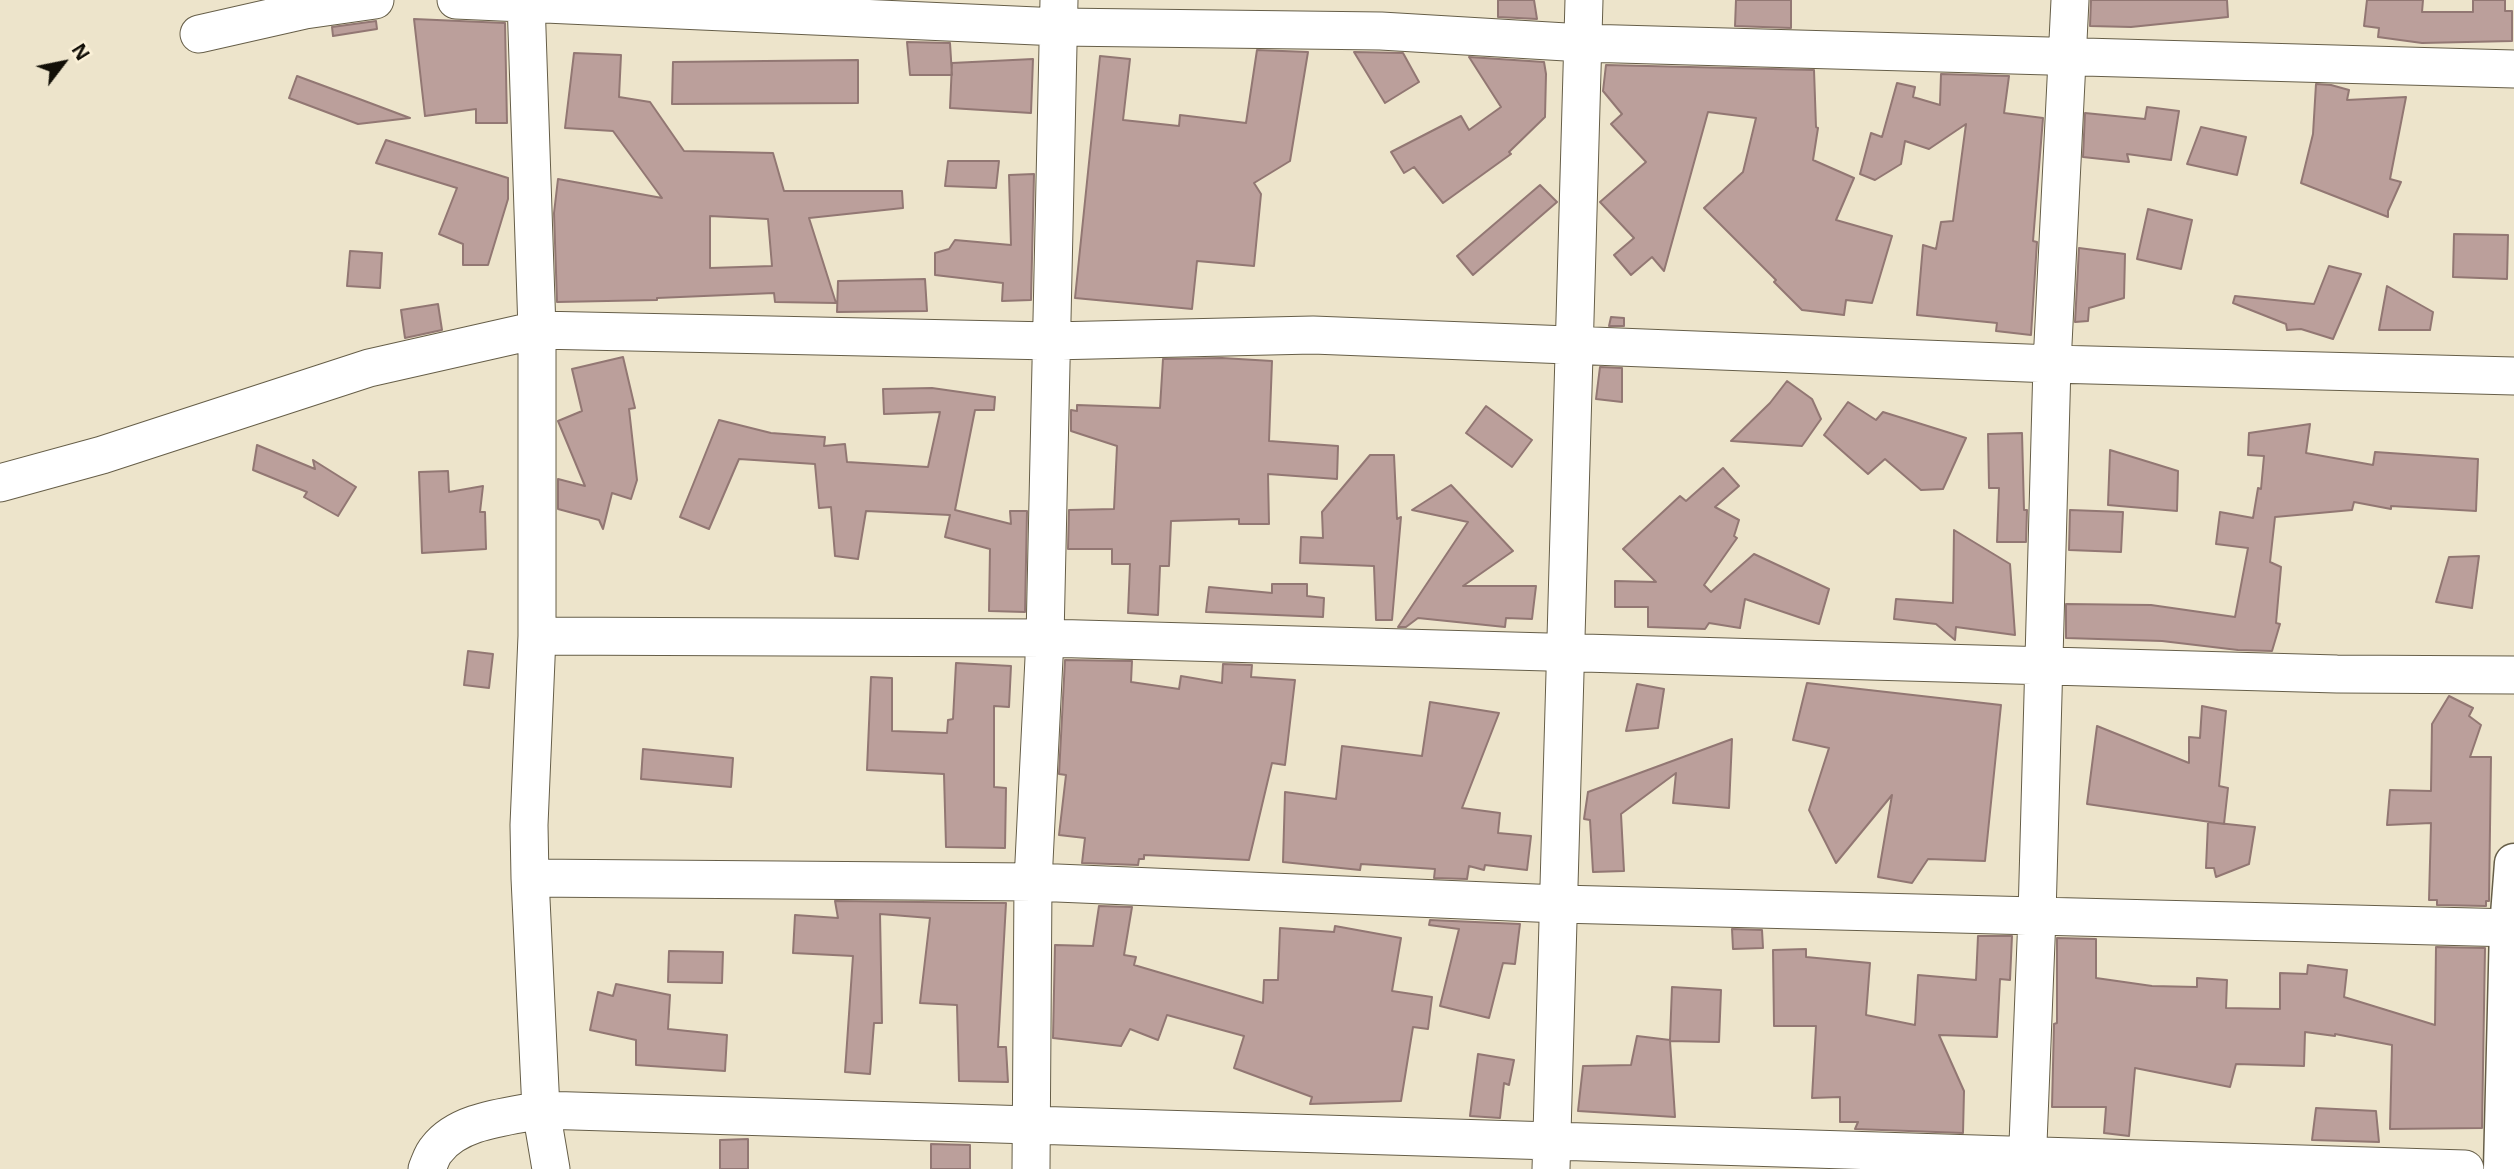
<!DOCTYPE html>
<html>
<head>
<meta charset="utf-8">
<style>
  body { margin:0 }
  #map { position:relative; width:2514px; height:1169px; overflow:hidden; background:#ede4cb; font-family:"Noto Sans",sans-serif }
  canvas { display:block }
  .north { position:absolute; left:28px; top:28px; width:70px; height:70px; -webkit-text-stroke:5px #fbf1d8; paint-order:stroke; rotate:58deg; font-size:19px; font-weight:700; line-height:28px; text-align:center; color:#120f07 }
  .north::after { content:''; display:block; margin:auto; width:24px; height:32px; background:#120f07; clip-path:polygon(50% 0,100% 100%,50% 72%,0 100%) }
</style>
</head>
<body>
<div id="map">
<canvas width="2514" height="1169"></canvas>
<div class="north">N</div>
</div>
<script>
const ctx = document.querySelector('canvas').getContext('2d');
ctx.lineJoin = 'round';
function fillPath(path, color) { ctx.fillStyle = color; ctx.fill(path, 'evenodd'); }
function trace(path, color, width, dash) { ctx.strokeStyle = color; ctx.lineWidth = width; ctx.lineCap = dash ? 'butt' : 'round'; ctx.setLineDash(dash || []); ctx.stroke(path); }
const building = new Path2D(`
  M 1498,0 L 1534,0 L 1537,19 L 1498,17 Z
  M 1736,0 L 1791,0 L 1791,28 L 1735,26 Z
  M 2091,0 L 2227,0 L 2228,17 L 2131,27 L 2090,26 Z
  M 2367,0 L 2423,0 L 2422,12 L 2473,12 L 2473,0 L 2505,0 L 2505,11 L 2512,11 L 2512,41 L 2422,43 L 2378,37 L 2379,28 L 2364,26 Z
  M 414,19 L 505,23 L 507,123 L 476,123 L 476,109 L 425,116 Z
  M 376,21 L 377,29 L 333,36 L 332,27 Z
  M 907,42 L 950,43 L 952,75 L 910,75 Z
  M 1257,50 L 1308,52 L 1290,161 L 1254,183 L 1261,194 L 1254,266 L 1197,261 L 1192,309 L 1075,298 L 1100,56 L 1130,59 L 1123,120 L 1179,126 L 1180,115 L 1246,123 Z
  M 1354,52 L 1403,53 L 1419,82 L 1385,103 Z
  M 574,53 L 621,55 L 619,97 L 650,102 L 684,151 L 773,153 L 784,191 L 902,191 L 903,208 L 809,218 L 836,303 L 775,302 L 774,293 L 657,298 L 657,300 L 557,302 L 554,213 L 558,179 L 662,198 L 613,131 L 565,128 ZM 710,216 L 768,219 L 772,266 L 710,268 Z
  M 1469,57 L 1544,62 L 1546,74 L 1545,117 L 1509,152 L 1511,154 L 1443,203 L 1414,167 L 1404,173 L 1391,152 L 1461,116 L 1469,130 L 1501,107 Z
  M 1033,59 L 1031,113 L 950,108 L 952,63 Z
  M 858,60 L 858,103 L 672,104 L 673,62 Z
  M 1606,65 L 1814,70 L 1816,127 L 1818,128 L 1813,160 L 1854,178 L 1836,220 L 1892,236 L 1872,303 L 1846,300 L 1844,315 L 1802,310 L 1774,282 L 1776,280 L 1704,208 L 1743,172 L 1756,118 L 1708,112 L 1664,271 L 1652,257 L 1631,275 L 1614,255 L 1634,238 L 1600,202 L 1646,162 L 1611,124 L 1622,114 L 1603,91 Z
  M 1941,74 L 2009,76 L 2004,113 L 2043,118 L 2033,241 L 2037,242 L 2031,335 L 1996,331 L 1997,323 L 1917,315 L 1923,245 L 1936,249 L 1941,222 L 1953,221 L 1966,124 L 1929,149 L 1905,141 L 1901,164 L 1875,180 L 1860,174 L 1871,133 L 1882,137 L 1897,83 L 1915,87 L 1913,97 L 1940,105 Z
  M 297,76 L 362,100 L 410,118 L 358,124 L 289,98 Z
  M 2316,84 L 2331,85 L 2349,90 L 2347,100 L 2406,97 L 2390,179 L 2401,182 L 2388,211 L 2388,217 L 2301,183 L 2313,134 Z
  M 2147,107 L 2179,111 L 2171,160 L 2127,154 L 2129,162 L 2083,157 L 2085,113 L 2145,119 Z
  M 2201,127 L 2246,137 L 2237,175 L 2187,164 Z
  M 386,140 L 508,178 L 508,199 L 488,265 L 463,265 L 463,244 L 439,234 L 457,188 L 376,163 Z
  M 948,161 L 999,161 L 996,188 L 945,186 Z
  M 1034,174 L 1031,300 L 1002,301 L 1003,283 L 935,275 L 935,253 L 949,249 L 955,240 L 1011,245 L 1009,175 Z
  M 1540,185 L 1557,202 L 1473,275 L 1457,256 Z
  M 2148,209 L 2192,220 L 2181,269 L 2137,259 Z
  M 2454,234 L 2508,235 L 2507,279 L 2453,277 Z
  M 2079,248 L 2125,254 L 2124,298 L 2089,308 L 2088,321 L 2075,322 Z
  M 350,251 L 382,253 L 380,288 L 347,286 Z
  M 2329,266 L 2361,274 L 2333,339 L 2301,329 L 2287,330 L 2286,324 L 2233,303 L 2235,296 L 2314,304 Z
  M 925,279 L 927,311 L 837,312 L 838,281 Z
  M 2387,286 L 2433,312 L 2430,330 L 2379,330 Z
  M 438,304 L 442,330 L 405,338 L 401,310 Z
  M 1611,317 L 1624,318 L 1624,326 L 1609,326 Z
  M 623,357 L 635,408 L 629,409 L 637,480 L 631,499 L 612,493 L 603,529 L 599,520 L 558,509 L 558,479 L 585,486 L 558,421 L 582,411 L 572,369 Z
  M 1222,358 L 1272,361 L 1269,441 L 1338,446 L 1337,479 L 1268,474 L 1269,524 L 1239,524 L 1239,519 L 1171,521 L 1169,566 L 1160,566 L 1158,615 L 1128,613 L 1130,564 L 1112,564 L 1112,549 L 1068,549 L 1069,510 L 1114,509 L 1117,446 L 1071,431 L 1071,410 L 1077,411 L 1077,405 L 1160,408 L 1163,359 Z
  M 1600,367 L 1622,368 L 1622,402 L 1596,399 Z
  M 1787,381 L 1812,399 L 1821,419 L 1802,446 L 1731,441 L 1770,403 Z
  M 932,388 L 995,397 L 994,410 L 975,410 L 955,510 L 1011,524 L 1010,511 L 1027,511 L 1025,612 L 989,611 L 990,549 L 945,537 L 950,515 L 866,511 L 858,559 L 835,556 L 831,507 L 819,508 L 815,464 L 739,459 L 709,529 L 680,517 L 719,420 L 771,433 L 825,437 L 824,446 L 845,444 L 847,462 L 928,467 L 940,412 L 884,414 L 883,389 Z
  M 1848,402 L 1876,420 L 1883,412 L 1966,438 L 1943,489 L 1921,490 L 1885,459 L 1868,474 L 1824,435 Z
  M 1486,406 L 1532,440 L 1512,467 L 1466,433 Z
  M 2310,424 L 2306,453 L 2373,465 L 2375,452 L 2478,459 L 2476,511 L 2391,506 L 2391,509 L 2354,502 L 2352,510 L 2275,517 L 2270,562 L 2281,567 L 2276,623 L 2280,624 L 2272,651 L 2238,650 L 2162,641 L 2066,638 L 2066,604 L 2151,605 L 2235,617 L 2248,548 L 2216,544 L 2220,512 L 2253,518 L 2258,488 L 2261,489 L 2264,456 L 2248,455 L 2249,433 Z
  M 2022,433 L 2024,510 L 2027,510 L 2026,542 L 1997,542 L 1999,488 L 1989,488 L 1988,434 Z
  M 257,445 L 315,469 L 313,460 L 356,487 L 338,516 L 304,497 L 307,492 L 253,470 Z
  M 2110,450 L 2178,471 L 2177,511 L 2108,505 Z
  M 1370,455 L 1394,455 L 1397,519 L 1401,517 L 1392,620 L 1376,620 L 1374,566 L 1300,563 L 1301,537 L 1323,538 L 1322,512 Z
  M 1723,468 L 1739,486 L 1715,507 L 1739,520 L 1734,536 L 1737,538 L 1704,585 L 1711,592 L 1754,554 L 1829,589 L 1819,624 L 1745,599 L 1740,628 L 1709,623 L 1705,629 L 1648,627 L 1648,607 L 1615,607 L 1615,581 L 1656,582 L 1623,549 L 1680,496 L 1686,501 Z
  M 448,471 L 449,492 L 483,486 L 480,512 L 485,512 L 486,549 L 422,553 L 419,472 Z
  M 1451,485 L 1513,551 L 1463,586 L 1536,586 L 1532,619 L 1506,618 L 1505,627 L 1418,618 L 1406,627 L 1398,627 L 1468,522 L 1412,510 Z
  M 2070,510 L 2123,512 L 2121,552 L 2069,550 Z
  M 1954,530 L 2010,564 L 2015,635 L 1956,627 L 1955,640 L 1936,624 L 1894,619 L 1896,599 L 1953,603 Z
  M 2479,556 L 2472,608 L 2436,602 L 2449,557 Z
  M 1272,584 L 1307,584 L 1307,596 L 1324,598 L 1323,617 L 1206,612 L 1209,587 L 1272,593 Z
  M 468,651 L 493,654 L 489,688 L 464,685 Z
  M 1065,660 L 1132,661 L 1131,682 L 1179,689 L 1181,676 L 1222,683 L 1223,664 L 1252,665 L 1251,677 L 1295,680 L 1285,765 L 1272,763 L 1249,860 L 1144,855 L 1144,859 L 1139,859 L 1138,865 L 1082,863 L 1085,838 L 1059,835 L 1066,775 L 1059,774 Z
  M 956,663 L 1011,666 L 1009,707 L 994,706 L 994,787 L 1006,788 L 1005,848 L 946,847 L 944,774 L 867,770 L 871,677 L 892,678 L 892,731 L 947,733 L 948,720 L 953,719 Z
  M 1807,683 L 2001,705 L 1985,861 L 1928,859 L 1912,883 L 1878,877 L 1892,795 L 1836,863 L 1809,810 L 1829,748 L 1793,740 Z
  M 1637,684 L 1664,689 L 1658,728 L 1626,731 Z
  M 2449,696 L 2473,708 L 2469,716 L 2481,725 L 2470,757 L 2491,757 L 2489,901 L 2486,901 L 2486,906 L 2437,905 L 2437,900 L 2429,900 L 2431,823 L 2387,825 L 2390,790 L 2431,791 L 2432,724 Z
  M 1430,702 L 1499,713 L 1462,808 L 1500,813 L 1498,833 L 1531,836 L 1527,870 L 1485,865 L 1484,870 L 1469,866 L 1467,879 L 1434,878 L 1435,869 L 1361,864 L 1360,870 L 1283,862 L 1285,792 L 1336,799 L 1342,746 L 1422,756 Z
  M 2202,706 L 2226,711 L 2219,786 L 2228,788 L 2224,824 L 2087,804 L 2097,726 L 2189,763 L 2189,737 L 2200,738 Z
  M 1732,739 L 1729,808 L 1673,803 L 1676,773 L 1621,814 L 1624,871 L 1593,872 L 1590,820 L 1584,819 L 1588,792 Z
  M 643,749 L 733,758 L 731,787 L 641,779 Z
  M 2208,822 L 2255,827 L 2249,864 L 2216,877 L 2214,868 L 2206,868 Z
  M 835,901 L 1006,903 L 998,1047 L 1006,1047 L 1008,1082 L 959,1081 L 957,1005 L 920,1003 L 930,918 L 880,914 L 882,1023 L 874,1023 L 870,1074 L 845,1072 L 853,956 L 793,953 L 795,915 L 838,918 Z
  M 1099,906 L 1132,907 L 1124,955 L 1136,957 L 1134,965 L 1263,1003 L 1264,980 L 1278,980 L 1280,928 L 1334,932 L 1335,926 L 1401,938 L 1392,991 L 1432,997 L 1428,1029 L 1413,1027 L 1401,1101 L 1310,1104 L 1312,1097 L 1234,1068 L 1244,1036 L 1167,1015 L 1158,1040 L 1130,1029 L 1121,1046 L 1053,1038 L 1055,945 L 1093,946 Z
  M 1430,920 L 1520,924 L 1515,964 L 1503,963 L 1489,1018 L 1440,1006 L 1459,929 L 1429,925 Z
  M 1732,929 L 1762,930 L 1763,948 L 1733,949 Z
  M 1978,936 L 2012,936 L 2010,980 L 2000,979 L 1997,1037 L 1939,1035 L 1964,1091 L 1963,1133 L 1855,1129 L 1858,1122 L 1840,1122 L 1840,1097 L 1812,1098 L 1816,1026 L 1774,1026 L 1773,950 L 1806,949 L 1806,957 L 1870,963 L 1866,1015 L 1915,1025 L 1918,975 L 1976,980 Z
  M 2057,938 L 2096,939 L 2096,978 L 2152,986 L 2197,987 L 2197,978 L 2227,980 L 2226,1008 L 2280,1009 L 2280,973 L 2307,974 L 2308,965 L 2347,970 L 2344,997 L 2435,1025 L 2436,947 L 2485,948 L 2482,1128 L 2390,1129 L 2392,1045 L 2335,1034 L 2335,1036 L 2305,1032 L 2304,1066 L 2236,1064 L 2230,1087 L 2135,1068 L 2129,1136 L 2104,1133 L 2106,1107 L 2052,1107 L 2054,1024 L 2057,1023 Z
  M 669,951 L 723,952 L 722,983 L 668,982 Z
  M 616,984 L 670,995 L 668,1029 L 727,1035 L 725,1071 L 636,1065 L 636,1040 L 590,1030 L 598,992 L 613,996 Z
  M 1672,987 L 1721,990 L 1719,1042 L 1670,1041 L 1675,1117 L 1578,1111 L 1583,1066 L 1631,1065 L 1637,1036 L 1670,1040 Z
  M 1478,1054 L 1514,1060 L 1509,1085 L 1504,1083 L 1500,1118 L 1470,1116 Z
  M 2316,1108 L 2376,1111 L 2379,1142 L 2312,1140 Z
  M 748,1139 L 748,1169 L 720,1169 L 720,1140 Z
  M 931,1144 L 970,1145 L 970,1169 L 931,1169 Z`);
const minor = new Path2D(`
  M 456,0 L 1059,27 L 1381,31 L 1583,43 L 2514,69
  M 526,0 L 537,330 L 537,636 L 529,825 L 530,878 L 541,1110 L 551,1169
  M 199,34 L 305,10 L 375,0
  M 0,483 L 102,455 L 369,368 L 537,330 L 1051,341 L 1313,335 L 2052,364 L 2514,376
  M 537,636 L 1045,638 L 2337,674 L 2514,675
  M 530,878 L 1033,882 L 1559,904 L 2514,928
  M 427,1169 C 430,1162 432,1154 437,1149 C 459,1120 507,1117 541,1110 C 1182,1126 1823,1151 2465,1169
  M 1031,1169 L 1033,882 L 1045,638 L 1059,0
  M 1551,1169 L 1584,0
  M 2027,1169 L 2037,916 L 2052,364 L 2070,0`);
const tertiary = new Path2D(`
  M 2503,1169 L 2509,928 L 2514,863`);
fillPath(building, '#bb9f9b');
trace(building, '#927773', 2);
trace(minor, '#665e48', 39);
trace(tertiary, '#665e48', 41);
trace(minor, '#fff', 37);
trace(tertiary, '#fff', 38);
</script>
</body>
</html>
